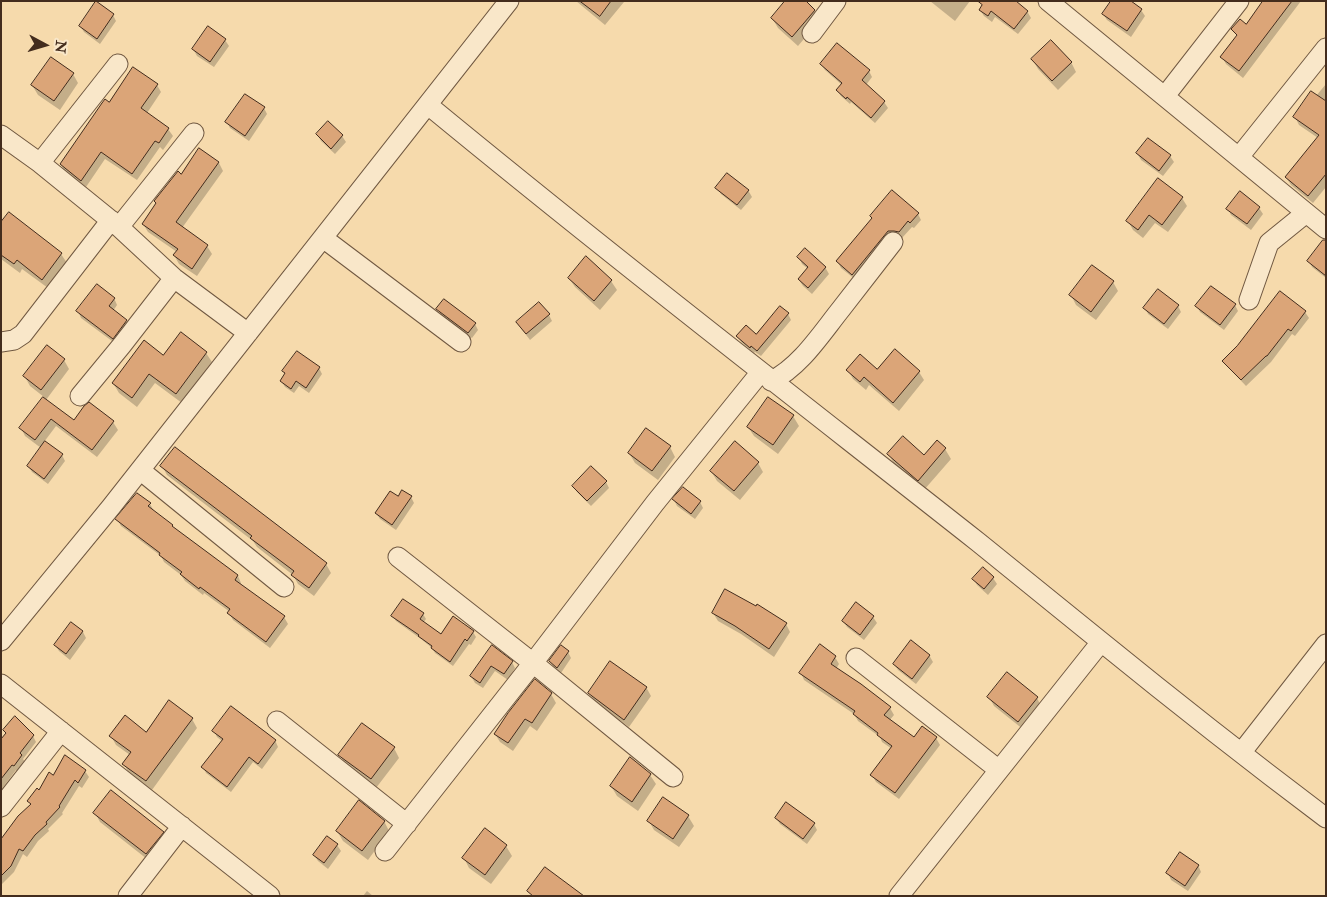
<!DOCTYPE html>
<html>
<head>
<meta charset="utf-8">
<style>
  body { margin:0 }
  #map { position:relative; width:1327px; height:897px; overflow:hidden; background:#f6daac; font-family:"IM FELL Double Pica",serif }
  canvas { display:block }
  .frame { position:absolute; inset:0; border:2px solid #432c1d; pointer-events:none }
  .north { position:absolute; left:20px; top:20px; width:50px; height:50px; -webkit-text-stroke:4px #f9e7c9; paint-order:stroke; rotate:96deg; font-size:14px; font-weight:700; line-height:20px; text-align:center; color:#432c1d }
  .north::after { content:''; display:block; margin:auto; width:18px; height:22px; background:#432c1d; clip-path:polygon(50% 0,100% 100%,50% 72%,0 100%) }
</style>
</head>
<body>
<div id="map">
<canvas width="1327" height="897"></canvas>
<div class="frame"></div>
<div class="north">N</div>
</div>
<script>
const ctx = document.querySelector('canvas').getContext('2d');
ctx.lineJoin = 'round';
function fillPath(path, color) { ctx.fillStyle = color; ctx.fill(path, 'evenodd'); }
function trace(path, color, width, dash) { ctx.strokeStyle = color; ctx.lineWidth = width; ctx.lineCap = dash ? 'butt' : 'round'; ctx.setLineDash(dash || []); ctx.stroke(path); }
const shadow = new Path2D(`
  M 576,1 L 623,1 L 624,2 L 605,25 Z
  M 930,1 L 970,1 L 955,21 Z
  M 1271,1 L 1301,1 L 1243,78 L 1226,64 L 1222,57 L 1237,36 L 1233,29 L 1246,26 Z
  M 814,10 L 820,20 L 798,46 L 778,28 L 772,18 Z
  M 980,10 L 1027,11 L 1031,18 L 1018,34 L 995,17 L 992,22 L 984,16 Z
  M 1141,10 L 1145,16 L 1131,37 L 1107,20 L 1103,14 Z
  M 113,15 L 116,21 L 100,44 L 84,32 L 80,26 Z
  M 225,40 L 229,46 L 214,67 L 197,56 L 193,49 Z
  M 1033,60 L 1071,62 L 1076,72 L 1058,90 L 1038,69 Z
  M 821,64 L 869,71 L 872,77 L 866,85 L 884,102 L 888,108 L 875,123 L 851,102 L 850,104 L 841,96 L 837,90 L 842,85 L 825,70 Z
  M 73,74 L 78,83 L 60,110 L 38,95 L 32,85 Z
  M 1326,84 L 1326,187 L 1313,203 L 1291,185 L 1286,177 L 1318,138 L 1299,125 L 1295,117 L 1316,96 Z
  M 157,85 L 161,92 L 147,113 L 168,129 L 173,136 L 163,150 L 160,147 L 137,180 L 105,159 L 86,187 L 65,172 L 61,164 L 109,103 Z
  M 264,108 L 267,114 L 249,141 L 230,128 L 227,122 Z
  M 328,123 L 342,136 L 346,142 L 335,154 L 321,141 L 317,134 Z
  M 1148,139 L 1170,156 L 1174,162 L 1163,176 L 1141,160 L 1137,153 Z
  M 199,149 L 219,163 L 223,171 L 182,228 L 207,246 L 212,254 L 197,276 L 179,264 L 174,255 L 177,252 L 148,232 L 143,224 L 181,175 Z
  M 717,188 L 748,190 L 752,197 L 741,210 L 721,194 Z
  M 1182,198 L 1187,206 L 1168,232 L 1155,223 L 1143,238 L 1133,230 L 1128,221 Z
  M 1259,208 L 1263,214 L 1251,230 L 1231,215 L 1228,209 Z
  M 918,214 L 921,220 L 914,228 L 912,227 L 902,238 L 898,237 L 856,280 L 841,268 L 838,262 L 873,219 Z
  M 1,224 L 61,254 L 67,263 L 48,288 L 22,269 L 20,273 L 1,259 Z
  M 1326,246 L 1326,278 L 1312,267 L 1309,261 Z
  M 799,257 L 825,267 L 829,274 L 812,294 L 803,286 L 799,280 L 808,269 L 802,264 Z
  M 569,278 L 611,281 L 617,290 L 600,310 L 575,287 Z
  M 1113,282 L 1118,291 L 1096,320 L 1076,305 L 1071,295 Z
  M 114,298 L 117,305 L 113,311 L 126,321 L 130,327 L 116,344 L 81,318 L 78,311 Z
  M 1235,305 L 1238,311 L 1224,330 L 1200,312 L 1197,306 Z
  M 1178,306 L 1181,312 L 1168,329 L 1148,314 L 1145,308 Z
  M 438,310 L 475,324 L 478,330 L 472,338 L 442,316 Z
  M 1305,312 L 1309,318 L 1295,336 L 1292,334 L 1271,362 L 1246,386 L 1228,367 L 1224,361 Z
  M 788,314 L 791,320 L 761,356 L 755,352 L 754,353 L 741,342 L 738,336 L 756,336 Z
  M 549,315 L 552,321 L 530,340 L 517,323 Z
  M 181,334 L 206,353 L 212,362 L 182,403 L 155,383 L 137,407 L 119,393 L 113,383 L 164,357 Z
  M 64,360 L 69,369 L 46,400 L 74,422 L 113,422 L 118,430 L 97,457 L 56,426 L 44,442 L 62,455 L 65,461 L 48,484 L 32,472 L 28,466 L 41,448 L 25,436 L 21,428 L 44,397 L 30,386 L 25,377 Z
  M 319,368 L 322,374 L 309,393 L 299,386 L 294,393 L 285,387 L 281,381 L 286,375 L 284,371 Z
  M 848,370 L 919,372 L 924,380 L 899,411 L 869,385 L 866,390 L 853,379 Z
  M 793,416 L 799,426 L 778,454 L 754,436 L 748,427 Z
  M 937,442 L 945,449 L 951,459 L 924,490 L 894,464 L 889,454 L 925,457 Z
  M 670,447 L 675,457 L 658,480 L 635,463 L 629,453 Z
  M 758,463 L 763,472 L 740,500 L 717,481 L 711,471 Z
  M 162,466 L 326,564 L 331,573 L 314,596 L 298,584 L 293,575 L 257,547 L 253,541 L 167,475 Z
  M 606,482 L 609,488 L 591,506 L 577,492 L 573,486 Z
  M 137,494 L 150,504 L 154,511 L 172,526 L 174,529 L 238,576 L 241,583 L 240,585 L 284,617 L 288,624 L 270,648 L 233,620 L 229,613 L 230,612 L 204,593 L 203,595 L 185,581 L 181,575 L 164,562 L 161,556 L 121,526 L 117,519 Z
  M 411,497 L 414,503 L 396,530 L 380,519 L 376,513 L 398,498 Z
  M 674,500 L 700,502 L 703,508 L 695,519 L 677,506 Z
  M 983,569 L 993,578 L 997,584 L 988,595 L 977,585 L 974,579 Z
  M 713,613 L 786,624 L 790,632 L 774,657 L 741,634 L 718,621 Z
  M 423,614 L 426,619 L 423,623 L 441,636 L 473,632 L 476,637 L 471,645 L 469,644 L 453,666 L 435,653 L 432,648 L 421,639 L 396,621 L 393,616 Z
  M 873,617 L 877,623 L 864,640 L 847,627 L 843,621 Z
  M 71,623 L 83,632 L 86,638 L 70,660 L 59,651 L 55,645 Z
  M 820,646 L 835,657 L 839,664 L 836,669 L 890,708 L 894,715 L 889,721 L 914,739 L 936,738 L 940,745 L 899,799 L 876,782 L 872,775 L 892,749 L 882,742 L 880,737 L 858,721 L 854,714 L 804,680 L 801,673 Z
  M 492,647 L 512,662 L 515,668 L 508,680 L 495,671 L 483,688 L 475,683 L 471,676 Z
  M 568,652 L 571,658 L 561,673 L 554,667 L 550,661 Z
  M 929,655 L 933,662 L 916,684 L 898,670 L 894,664 Z
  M 646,687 L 651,696 L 629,727 L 594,701 L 589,693 Z
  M 551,694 L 556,703 L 537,731 L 530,726 L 513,751 L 500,742 L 495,734 Z
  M 989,697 L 1037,698 L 1042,708 L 1024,730 L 994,706 Z
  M 192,719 L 197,728 L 152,790 L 129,773 L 124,764 L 130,755 L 116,745 L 111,736 L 146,733 Z
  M 214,731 L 275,740 L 278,747 L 262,769 L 253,762 L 231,792 L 206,773 L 203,767 L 222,741 L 217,737 Z
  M 33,736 L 36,742 L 23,759 L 25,762 L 17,772 L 16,770 L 1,790 L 1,740 Z
  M 394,748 L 399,758 L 376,788 L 346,765 L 340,755 Z
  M 85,771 L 89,777 L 82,788 L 79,786 L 62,813 L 63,814 L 48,829 L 49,831 L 38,841 L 27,857 L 23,854 L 14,872 L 1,885 L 1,841 L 31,805 L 29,801 L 40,792 L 54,777 Z
  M 650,775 L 656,784 L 638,811 L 617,796 L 611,786 Z
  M 95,813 L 163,832 L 168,842 L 152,863 L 100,822 Z
  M 688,816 L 694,826 L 679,847 L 654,830 L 649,821 Z
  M 776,818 L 814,824 L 817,830 L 807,844 L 780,824 Z
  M 384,821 L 389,831 L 368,860 L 343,841 L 337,831 Z
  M 485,830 L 506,846 L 512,856 L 491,884 L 469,868 L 464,858 Z
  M 337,845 L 341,851 L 328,869 L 318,861 L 314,855 Z
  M 1198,865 L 1201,872 L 1188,891 L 1171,880 L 1168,873 Z
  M 367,891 L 373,896 L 363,896 Z`);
const building = new Path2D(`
  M 96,1 L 114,14 L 97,39 L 79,26 Z
  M 580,1 L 611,1 L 600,16 Z
  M 785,1 L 806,1 L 815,10 L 792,37 L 771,18 Z
  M 978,1 L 1016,1 L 1028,11 L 1014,29 L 991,11 L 988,16 L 979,10 L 982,5 Z
  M 1111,1 L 1131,1 L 1142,9 L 1127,31 L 1102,14 Z
  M 1263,1 L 1292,1 L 1239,71 L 1220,57 L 1237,35 L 1231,29 L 1240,19 L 1246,24 Z
  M 208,26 L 226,39 L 210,62 L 192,49 Z
  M 1051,40 L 1072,62 L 1052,81 L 1031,59 Z
  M 837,43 L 870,70 L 862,80 L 885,101 L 871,118 L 847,97 L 846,99 L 836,90 L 842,83 L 820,64 Z
  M 51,57 L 74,73 L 54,101 L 31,85 Z
  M 133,67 L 158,84 L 141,108 L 169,128 L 159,143 L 155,141 L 132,174 L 101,152 L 81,181 L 60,164 L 102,103 L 105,99 L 109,102 Z
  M 1311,91 L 1326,101 L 1326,174 L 1308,196 L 1285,177 L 1319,135 L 1293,117 Z
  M 245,94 L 265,107 L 245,136 L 225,122 Z
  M 328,121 L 343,135 L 331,149 L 316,134 Z
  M 1148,138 L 1171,155 L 1159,171 L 1136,153 Z
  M 199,148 L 219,162 L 176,222 L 208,245 L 192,269 L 173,255 L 178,249 L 142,224 L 156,203 L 154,201 L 178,171 L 181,174 Z
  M 727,173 L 749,190 L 737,205 L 715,188 Z
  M 1158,178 L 1183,197 L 1162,225 L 1149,215 L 1138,230 L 1126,221 Z
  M 892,190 L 919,213 L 910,223 L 908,221 L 899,232 L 894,231 L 888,231 L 852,275 L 836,261 L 872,218 L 870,216 Z
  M 1240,191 L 1260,207 L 1247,224 L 1226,209 Z
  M 9,212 L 62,253 L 42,280 L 17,260 L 14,264 L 1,255 L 1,222 Z
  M 1323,240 L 1326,240 L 1326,276 L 1307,261 Z
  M 805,248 L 826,267 L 808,288 L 798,279 L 808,267 L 797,257 Z
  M 586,256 L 612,280 L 594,301 L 568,278 Z
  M 1092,265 L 1114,281 L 1091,312 L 1069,295 Z
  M 97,284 L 115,298 L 109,306 L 127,320 L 113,339 L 76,311 Z
  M 1211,286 L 1236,304 L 1220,325 L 1195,306 Z
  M 1158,289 L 1179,305 L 1164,324 L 1143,308 Z
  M 1280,291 L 1306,311 L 1291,331 L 1288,329 L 1267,356 L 1266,356 L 1241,380 L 1222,361 L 1237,346 Z
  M 444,299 L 476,323 L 468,333 L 436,309 Z
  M 539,302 L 550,314 L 526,334 L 516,322 Z
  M 780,306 L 789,313 L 757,351 L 751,346 L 750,348 L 736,336 L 746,325 L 756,334 Z
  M 181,332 L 207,352 L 176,394 L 149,374 L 132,398 L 112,383 L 144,340 L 163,355 Z
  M 47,345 L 65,359 L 41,390 L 23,376 Z
  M 895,349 L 920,371 L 893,403 L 864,377 L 860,382 L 846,370 L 860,354 L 877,369 Z
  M 297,351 L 320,367 L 306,388 L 296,381 L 291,389 L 280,381 L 285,373 L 282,371 Z
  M 43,397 L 74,420 L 84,406 L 89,402 L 114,421 L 92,450 L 51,419 L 35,440 L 19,428 Z
  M 768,397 L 794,415 L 773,445 L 747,427 Z
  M 646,428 L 671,446 L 652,471 L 628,453 Z
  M 903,436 L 924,455 L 937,440 L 946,448 L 918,481 L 887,454 Z
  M 45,441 L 63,454 L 44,479 L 27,466 Z
  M 735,441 L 759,462 L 734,491 L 710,471 Z
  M 175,447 L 327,563 L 309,588 L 291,575 L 294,571 L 250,538 L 252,536 L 160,466 Z
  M 591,466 L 607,481 L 587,501 L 572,486 Z
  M 683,487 L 701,501 L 691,514 L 672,499 Z
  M 402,490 L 412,496 L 392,525 L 375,513 L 390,491 L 398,496 Z
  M 137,493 L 151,503 L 148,506 L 173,525 L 172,526 L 238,575 L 235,580 L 285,616 L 266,642 L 227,613 L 230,609 L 200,587 L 199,589 L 180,574 L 182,572 L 159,555 L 160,553 L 115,519 Z
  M 983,567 L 994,577 L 984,589 L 972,579 Z
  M 725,589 L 756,606 L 757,604 L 787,623 L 769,649 L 735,626 L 712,613 Z
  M 403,599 L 424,613 L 420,619 L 441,634 L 453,616 L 474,631 L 467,641 L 465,639 L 450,662 L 431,648 L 432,646 L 418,636 L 419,635 L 391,616 Z
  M 856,602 L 874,616 L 860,635 L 842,621 Z
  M 71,622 L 83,631 L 66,654 L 54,645 Z
  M 911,640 L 930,655 L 912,679 L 893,664 Z
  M 820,644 L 836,656 L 831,664 L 861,684 L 891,707 L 884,715 L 914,737 L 922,726 L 937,737 L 895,793 L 870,775 L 892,746 L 877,735 L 878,733 L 853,714 L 855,711 L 799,673 Z
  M 492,645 L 513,661 L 504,674 L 491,666 L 480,683 L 470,676 Z
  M 561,645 L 569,651 L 557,668 L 549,661 Z
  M 610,661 L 647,687 L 624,720 L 588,693 Z
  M 1007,672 L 1038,697 L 1018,722 L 987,697 Z
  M 535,679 L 552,693 L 532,723 L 525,719 L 508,743 L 494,734 L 508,713 Z
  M 169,700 L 193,718 L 146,781 L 122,764 L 131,752 L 109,736 L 125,715 L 146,732 Z
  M 231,706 L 276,740 L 258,764 L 249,757 L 227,787 L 201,767 L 223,739 L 212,731 Z
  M 15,716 L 34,735 L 20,753 L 22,755 L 14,766 L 12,765 L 1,779 L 1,739 L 6,733 L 3,730 Z
  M 362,723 L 395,747 L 371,779 L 338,755 Z
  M 65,755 L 86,770 L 78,783 L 75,780 L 59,806 L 60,807 L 46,822 L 47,824 L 35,835 L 23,851 L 19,849 L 11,866 L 1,876 L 1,839 L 18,816 L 31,804 L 27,801 L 37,788 L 39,790 L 49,772 L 53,775 Z
  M 630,757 L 651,774 L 632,802 L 610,786 Z
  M 111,790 L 164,832 L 146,854 L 93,813 Z
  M 663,797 L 689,815 L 673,839 L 647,821 Z
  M 359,800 L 385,821 L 362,851 L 336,831 Z
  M 786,802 L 815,823 L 803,839 L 775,818 Z
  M 485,828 L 507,845 L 485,875 L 462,858 Z
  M 327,836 L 338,844 L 324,863 L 313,855 Z
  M 1180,852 L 1199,865 L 1185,886 L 1166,873 Z
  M 545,867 L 584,896 L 533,896 L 527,891 Z`);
const minor = new Path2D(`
  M 1048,1 L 1326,229
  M 812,33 L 836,1
  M 1165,96 L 1239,1
  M 428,105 C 609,254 794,397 978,542 C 1019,575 1059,608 1099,640 C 1174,701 1249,760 1326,818
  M 1,135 L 40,163 L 119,227 L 174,278 L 248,333
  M 1239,157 L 1326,48
  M 40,163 L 118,64
  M 119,227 L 194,133
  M 323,238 L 461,342
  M 1249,300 L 1269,243 L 1306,213
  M 1,342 L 14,340 L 23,334 L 111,220
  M 771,381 C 800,367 821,334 841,309 C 858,287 876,264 893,242
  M 80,396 L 122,345 L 174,278
  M 140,470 L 284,587
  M 398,557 L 533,663 L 673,777
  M 1,641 L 111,507 L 509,1
  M 856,658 L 999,770
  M 1,684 L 270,896
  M 277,721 L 407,824
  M 1241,753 L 1326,644
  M 1,807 L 61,731
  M 385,851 L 533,663 L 655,503 L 760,373
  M 128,896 L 182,826
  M 899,896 L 1101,642`);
fillPath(shadow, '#0003');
fillPath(building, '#dba578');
trace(building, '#432c1d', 1);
trace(minor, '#705841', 21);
trace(minor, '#f9e7c9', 19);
</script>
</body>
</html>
